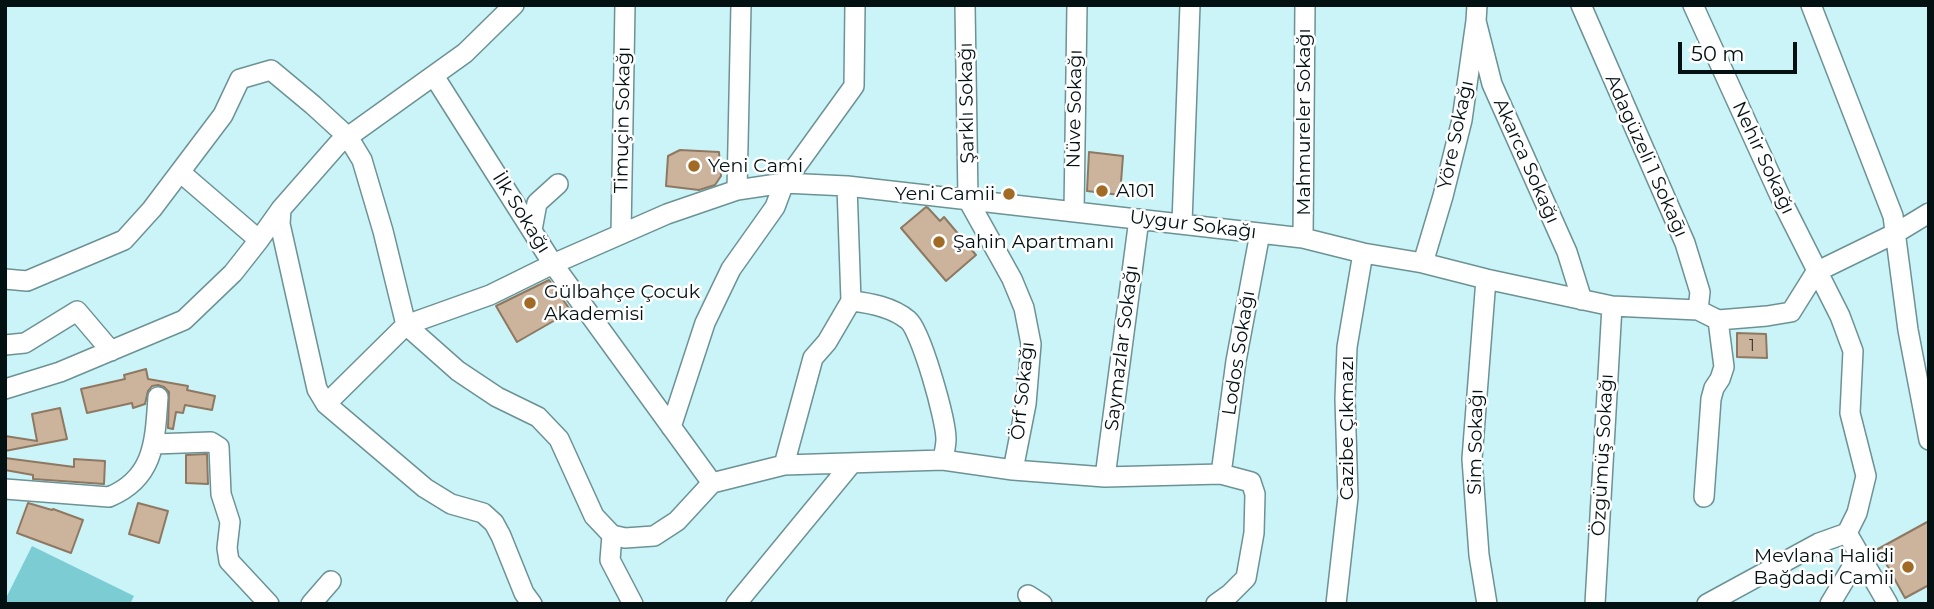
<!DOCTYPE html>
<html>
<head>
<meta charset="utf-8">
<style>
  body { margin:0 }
  #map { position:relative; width:1934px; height:609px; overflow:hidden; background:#caf4f7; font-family:Montserrat,sans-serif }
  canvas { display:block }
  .frame { position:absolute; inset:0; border:7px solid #041113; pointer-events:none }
  .scale { position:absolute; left:1678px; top:42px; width:119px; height:32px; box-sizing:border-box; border:4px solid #041113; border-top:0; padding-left:9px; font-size:21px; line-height:24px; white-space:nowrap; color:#041113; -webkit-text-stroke:5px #fff; paint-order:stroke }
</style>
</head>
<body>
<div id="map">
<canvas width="1934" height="609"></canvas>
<div class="frame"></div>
<div class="scale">50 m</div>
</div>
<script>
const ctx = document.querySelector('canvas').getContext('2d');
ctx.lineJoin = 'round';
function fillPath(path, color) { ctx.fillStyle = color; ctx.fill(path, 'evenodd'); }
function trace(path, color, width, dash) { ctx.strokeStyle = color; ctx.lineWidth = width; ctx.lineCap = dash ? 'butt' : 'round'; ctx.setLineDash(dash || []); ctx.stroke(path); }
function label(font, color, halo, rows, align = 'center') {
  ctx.font = font + ' Montserrat,sans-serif'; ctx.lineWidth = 5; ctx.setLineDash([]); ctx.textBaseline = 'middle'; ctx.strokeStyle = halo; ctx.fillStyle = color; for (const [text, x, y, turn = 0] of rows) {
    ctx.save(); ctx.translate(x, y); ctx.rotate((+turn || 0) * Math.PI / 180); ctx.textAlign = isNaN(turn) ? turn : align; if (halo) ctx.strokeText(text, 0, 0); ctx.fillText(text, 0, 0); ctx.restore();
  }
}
const green = new Path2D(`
  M 32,546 L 134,596 L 130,604 L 5,604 L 5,600 Z`);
const building = new Path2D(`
  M 680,150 L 719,152 L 721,176 L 715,185 L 699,190 L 666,186 L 668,156 Z
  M 1089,152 L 1123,156 L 1120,195 L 1087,191 Z
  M 926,207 L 928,208 L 940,221 L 944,217 L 976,255 L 946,281 L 901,228 Z
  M 549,280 L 571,311 L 517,342 L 496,306 Z
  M 1737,333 L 1766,334 L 1767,358 L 1737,357 Z
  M 146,369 L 148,379 L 188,386 L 187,390 L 215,396 L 212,410 L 185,405 L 183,413 L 176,412 L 173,429 L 168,428 L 169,392 L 164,387 L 158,385 L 152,386 L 148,391 L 145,404 L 133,408 L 132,403 L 87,413 L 81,389 L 125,379 L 124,375 Z
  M 60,408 L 67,439 L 5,451 L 5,436 L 37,441 L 32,414 Z
  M 207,454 L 208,484 L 186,483 L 186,455 Z
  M 5,458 L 74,467 L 74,459 L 105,461 L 104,484 L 33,479 L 33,475 L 5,470 Z
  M 28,503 L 52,510 L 53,509 L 83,520 L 71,553 L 17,533 Z
  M 138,503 L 168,511 L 159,543 L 129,534 Z
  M 1929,521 L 1929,585 L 1905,598 L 1878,549 Z`);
const minor = new Path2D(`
  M 965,5 L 968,200 L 1012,279 L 1024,308 L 1031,344 L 1026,404 L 1013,470
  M 1581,5 L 1685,243 L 1700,292 L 1698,310
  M 1693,5 L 1785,207 L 1840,316 L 1853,351 L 1850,413 L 1866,476 L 1857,513 L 1847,533 L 1819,543 L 1707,604
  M 1811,5 L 1893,216 L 1908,330 L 1929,440
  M 1476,21 L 1492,84 L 1567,252 L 1582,300
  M 434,76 L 553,264 L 712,483
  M 180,172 L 259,240
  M 737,190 L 741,5
  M 281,209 L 280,224 L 317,389 L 326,404 L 425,488 L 451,504 L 483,513 L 494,523 L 501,536 L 524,593 L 532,604
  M 1074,212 L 1077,5
  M 1182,223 L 1190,5
  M 532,230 L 537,203 L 558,184
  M 621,234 L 625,5
  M 1303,238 L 1305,5
  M 1423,263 L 1443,196 L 1462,120 L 1476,21 L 1477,5
  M 1816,272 L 1896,233 L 1929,213
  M 5,279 L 27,281 L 124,240 L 152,209 L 223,115 L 240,79 L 271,70 L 313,105 L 348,137 L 362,160 L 383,231 L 406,325 L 458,371 L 497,397 L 538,417 L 559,439 L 594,516 L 612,535 L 625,538 L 654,536 L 677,521 L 712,483 L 784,465 L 943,460 L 1013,470 L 1105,477 L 1221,474 L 1251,482 L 1255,494 L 1254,533 L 1246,578 L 1230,594 L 1216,604
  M 1486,279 L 1472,459 L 1479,555 L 1487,604
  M 851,301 C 871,303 892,307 908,320 C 921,330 946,420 946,439 C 946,446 944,453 943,460
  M 5,345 L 25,343 L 77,311 L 111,351
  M 5,389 L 60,372 L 184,320 L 233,273 L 259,240 L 281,209 L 338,144 L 465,53 L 514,5
  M 326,404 L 406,325 L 490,295 L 553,264 L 667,214 L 737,190 L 784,183 L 847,186 L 1303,238 L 1363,253 L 1423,263 L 1486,279 L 1612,306 L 1698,310 L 1718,320 L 1767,316 L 1791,312 L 1816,272
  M 671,427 L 705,323 L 731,269 L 775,207 L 784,183 L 854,86 L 855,5
  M 154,444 L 211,442 L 219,447 L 221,494 L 230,522 L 227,548 L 229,561 L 269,604
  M 784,465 L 813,358 L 827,342 L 851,301 L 847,186
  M 1221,474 L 1236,361 L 1260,233
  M 1105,477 L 1139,219
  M 5,489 L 109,497 C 155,478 155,440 158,397
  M 1704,497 L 1711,399 L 1714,388 L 1720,379 L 1724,367 L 1718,320
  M 1847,533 L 1888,604
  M 612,535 L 610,560 L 633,604
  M 1028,595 L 1042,604
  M 311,604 L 331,581
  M 736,604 L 852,463
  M 1336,604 L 1348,497 L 1345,399 L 1347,347 L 1363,253
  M 1595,604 L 1612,306
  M 1830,604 L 1860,554`);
const markers = [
  [694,166,7,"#a16a25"],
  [1102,191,7,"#a16a25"],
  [1009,194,7,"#a16a25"],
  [939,242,7,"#a16a25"],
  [530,303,7,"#a16a25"],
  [1908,567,7,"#a16a25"]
];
const numberNames = [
  ["1",1752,346]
];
const streetNames = [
  ["Şarklı Sokağı",967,103,-91],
  ["Nüve Sokağı",1075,109,-89],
  ["Timuçin Sokağı",623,120,-89],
  ["Mahmureler Sokağı",1304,122,-90],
  ["Yöre Sokağı",1456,135,-78],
  ["Adagüzeli 1 Sokaḡı",1646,156,66],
  ["Nehir Sokağı",1763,158,65],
  ["Akarca Sokağı",1526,161,66],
  ["İlk Sokağı",521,213,58],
  ["Uygur Sokağı",1193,225,7],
  ["Saymazlar Sokağı",1122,348,-83],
  ["Lodos Sokağı",1239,353,-81],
  ["Örf Sokağı",1023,391,-84],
  ["Cazibe Çıkmazı",1347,428,-90],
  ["Sim Sokağı",1476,442,-89],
  ["Özgümüş Sokağı",1603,455,-87]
];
const poiNames = [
  ["Yeni Cami",708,166],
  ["A101",1116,191],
  ["Yeni Camii",995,194,"right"],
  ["Şahin Apartmanı",953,242],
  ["Gülbahçe Çocuk",544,292],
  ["Akademisi",544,314],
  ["Mevlana Halidi",1894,556,"right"],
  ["Bağdadi Camii",1894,578,"right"]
];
fillPath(green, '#7ccdd3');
fillPath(building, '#ccb49c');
trace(building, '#8e7862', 2);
trace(minor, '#6c9295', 22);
trace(minor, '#fff', 19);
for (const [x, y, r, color] of markers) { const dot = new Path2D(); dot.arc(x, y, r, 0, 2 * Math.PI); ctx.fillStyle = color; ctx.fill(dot); trace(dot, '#fff', 2.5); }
label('16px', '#363a35', null, numberNames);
label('19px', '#041113', '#fff', streetNames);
label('19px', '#041113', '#fff', poiNames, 'left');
</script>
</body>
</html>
